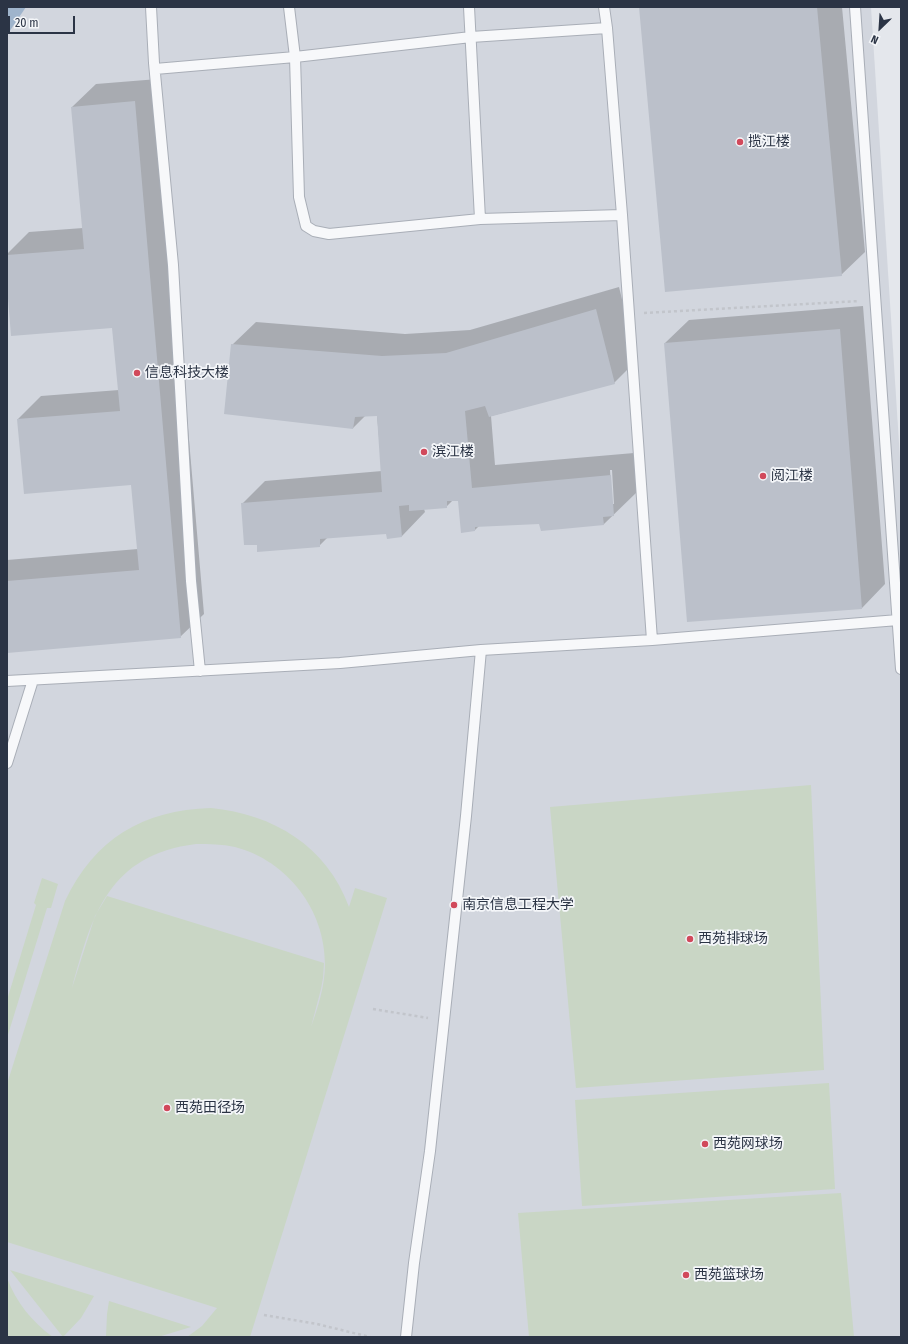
<!DOCTYPE html>
<html>
<head>
<meta charset="utf-8">
<style>
  body { margin:0 }
  #map { position:relative; width:908px; height:1344px; overflow:hidden; background:#e4e7ec; font-family:"Fira Sans Condensed",sans-serif }
  canvas { display:block }
  .frame { position:absolute; inset:0; border:8px solid #2b3445; pointer-events:none }
  .north { position:absolute; left:860px; top:8px; width:40px; height:40px; -webkit-text-stroke:3px #f4f6f9; paint-order:stroke; rotate:205deg; font-size:11px; font-weight:700; line-height:16px; text-align:center; color:#2b3445 }
  .north::after { content:''; display:block; margin:auto; width:14px; height:18px; background:#2b3445; clip-path:polygon(50% 0,100% 100%,50% 72%,0 100%) }
  .scale { position:absolute; left:8px; top:16px; width:67px; height:18px; box-sizing:border-box; border:2px solid #2b3445; border-top:0; padding-left:5px; font-size:12px; line-height:14px; white-space:nowrap; color:#2b3445; -webkit-text-stroke:3px #f4f6f9; paint-order:stroke }
</style>
</head>
<body>
<div id="map">
<canvas width="908" height="1344"></canvas>
<div class="frame"></div>
<div class="north">N</div>
<div class="scale">20 m</div>
</div>
<script>
const ctx = document.querySelector('canvas').getContext('2d');
ctx.lineJoin = 'round';
function fillPath(path, color) { ctx.fillStyle = color; ctx.fill(path, 'evenodd'); }
function trace(path, color, width, dash) { ctx.strokeStyle = color; ctx.lineWidth = width; ctx.lineCap = dash ? 'butt' : 'round'; ctx.setLineDash(dash || []); ctx.stroke(path); }
function label(font, color, halo, rows, align = 'center') {
  ctx.font = font + ' "Fira Sans Condensed","Noto Sans SC",sans-serif'; ctx.lineWidth = 3.5; ctx.setLineDash([]); ctx.textBaseline = 'middle'; ctx.strokeStyle = halo; ctx.fillStyle = color; for (const [text, x, y, turn = 0] of rows) {
    ctx.save(); ctx.translate(x, y); ctx.rotate((+turn || 0) * Math.PI / 180); ctx.textAlign = isNaN(turn) ? turn : align; if (halo) ctx.strokeText(text, 0, 0); ctx.fillText(text, 0, 0); ctx.restore();
  }
}
const built = new Path2D(`
  M 7,7 L 871,7 L 901,474 L 901,1337 L 7,1337 Z`);
const green = new Path2D(`
  M 811,785 L 824,1070 L 576,1088 L 550,807 Z
  M 211,808 C 273,814 327,846 349,907 L 355,888 L 387,898 L 250,1337 L 187,1337 L 202,1326 L 217,1308 L 7,1242 L 7,1084 L 65,901 C 95,839 142,810 211,808 ZM 196,844 C 209,844 222,844 235,847 C 288,861 325,910 325,964 C 325,986 318,1007 311,1027 L 321,989 L 323,978 L 324,963 L 107,896 L 95,916 L 72,988 C 92,914 109,855 196,844 Z
  M 42,878 L 58,884 L 51,908 L 47,908 L 7,1038 L 7,1000 L 36,905 L 34,903 Z
  M 829,1083 L 835,1189 L 582,1206 L 575,1100 Z
  M 841,1193 L 854,1337 L 529,1337 L 518,1213 Z
  M 10,1270 L 94,1296 L 81,1318 L 63,1337 Z
  M 7,1278 C 16,1302 32,1322 53,1337 L 7,1337 Z
  M 109,1301 L 191,1327 L 158,1337 L 106,1337 L 107,1314 Z`);
const water = new Path2D(`
  M 7,7 L 26,7 L 7,35 Z`);
const shadow = new Path2D(`
  M 640,7 L 842,7 L 865,252 L 841,275 Z
  M 158,79 L 204,614 L 180,637 L 7,651 L 7,560 L 138,549 L 132,484 L 18,419 L 41,396 L 119,390 L 113,327 L 7,275 L 7,254 L 29,232 L 83,228 L 72,107 L 96,84 Z
  M 619,287 L 637,360 L 614,383 L 491,416 L 495,465 L 634,453 L 637,492 L 604,524 L 540,523 L 479,526 L 475,530 L 459,500 L 453,500 L 446,507 L 424,509 L 425,512 L 402,536 L 387,533 L 328,537 L 319,546 L 258,544 L 242,504 L 265,481 L 382,471 L 377,415 L 365,416 L 353,428 L 232,345 L 256,322 L 405,334 L 470,330 ZM 610,470 L 612,470 L 614,504 L 612,504 Z
  M 863,306 L 885,584 L 862,608 L 665,343 L 689,320 Z`);
const building = new Path2D(`
  M 639,7 L 817,7 L 842,276 L 665,292 Z
  M 135,101 L 181,638 L 7,653 L 7,581 L 139,570 L 131,485 L 24,494 L 17,419 L 120,411 L 112,328 L 11,336 L 7,286 L 7,255 L 84,249 L 71,107 Z
  M 596,309 L 615,384 L 489,417 L 485,406 L 465,411 L 472,488 L 611,475 L 614,516 L 603,517 L 604,525 L 541,531 L 539,524 L 475,527 L 475,531 L 461,533 L 458,501 L 447,501 L 447,508 L 409,511 L 409,505 L 399,506 L 402,537 L 387,539 L 386,534 L 320,539 L 320,547 L 257,552 L 257,545 L 244,545 L 241,503 L 382,492 L 377,416 L 355,417 L 353,429 L 224,414 L 231,344 L 382,356 L 446,353 Z
  M 840,329 L 862,609 L 687,622 L 664,343 Z`);
const path = new Path2D(`
  M 644,313 L 859,301
  M 373,1009 L 428,1018
  M 264,1315 L 317,1324 L 370,1337`);
const lane = new Path2D(`
  M 151,7 L 154,63 L 173,265 L 191,581 L 200,671
  M 289,7 L 295,57 L 299,197 L 306,226 L 314,231 L 329,234 L 480,219 L 622,215
  M 469,7 L 480,219
  M 604,7 L 607,28 L 622,215 L 652,640
  M 855,7 L 901,669
  M 155,69 L 295,57 L 471,37 L 607,28
  M 7,681 L 340,663 L 481,650 L 652,640 L 898,620
  M 7,763 L 33,680
  M 406,1337 L 414,1263 L 430,1151 L 466,816 L 481,650`);
const markers = [
  [740,142,4,"#d1495b"],
  [137,373,4,"#d1495b"],
  [424,452,4,"#d1495b"],
  [763,476,4,"#d1495b"],
  [454,905,4,"#d1495b"],
  [690,939,4,"#d1495b"],
  [167,1108,4,"#d1495b"],
  [705,1144,4,"#d1495b"],
  [686,1275,4,"#d1495b"]
];
const poiNames = [
  ["揽江楼",748,142],
  ["信息科技大楼",145,373],
  ["滨江楼",432,452],
  ["阅江楼",771,476],
  ["南京信息工程大学",462,905],
  ["西苑排球场",698,939],
  ["西苑田径场",175,1108],
  ["西苑网球场",713,1144],
  ["西苑篮球场",694,1275]
];
fillPath(built, '#d2d6de');
fillPath(green, '#c9d6c5');
fillPath(water, '#9fb4cc');
fillPath(shadow, '#0003');
fillPath(building, '#bbc0ca');
trace(lane, '#a9aeb7', 12);
trace(path, '#c2c5cb', 2.5, [3, 3]);
trace(lane, '#f7f8fa', 10);
for (const [x, y, r, color] of markers) { const dot = new Path2D(); dot.arc(x, y, r, 0, 2 * Math.PI); ctx.fillStyle = color; ctx.fill(dot); trace(dot, '#f4f6f9', 1.5); }
label('14px', '#2b3445', '#f4f6f9', poiNames, 'left');
</script>
</body>
</html>
